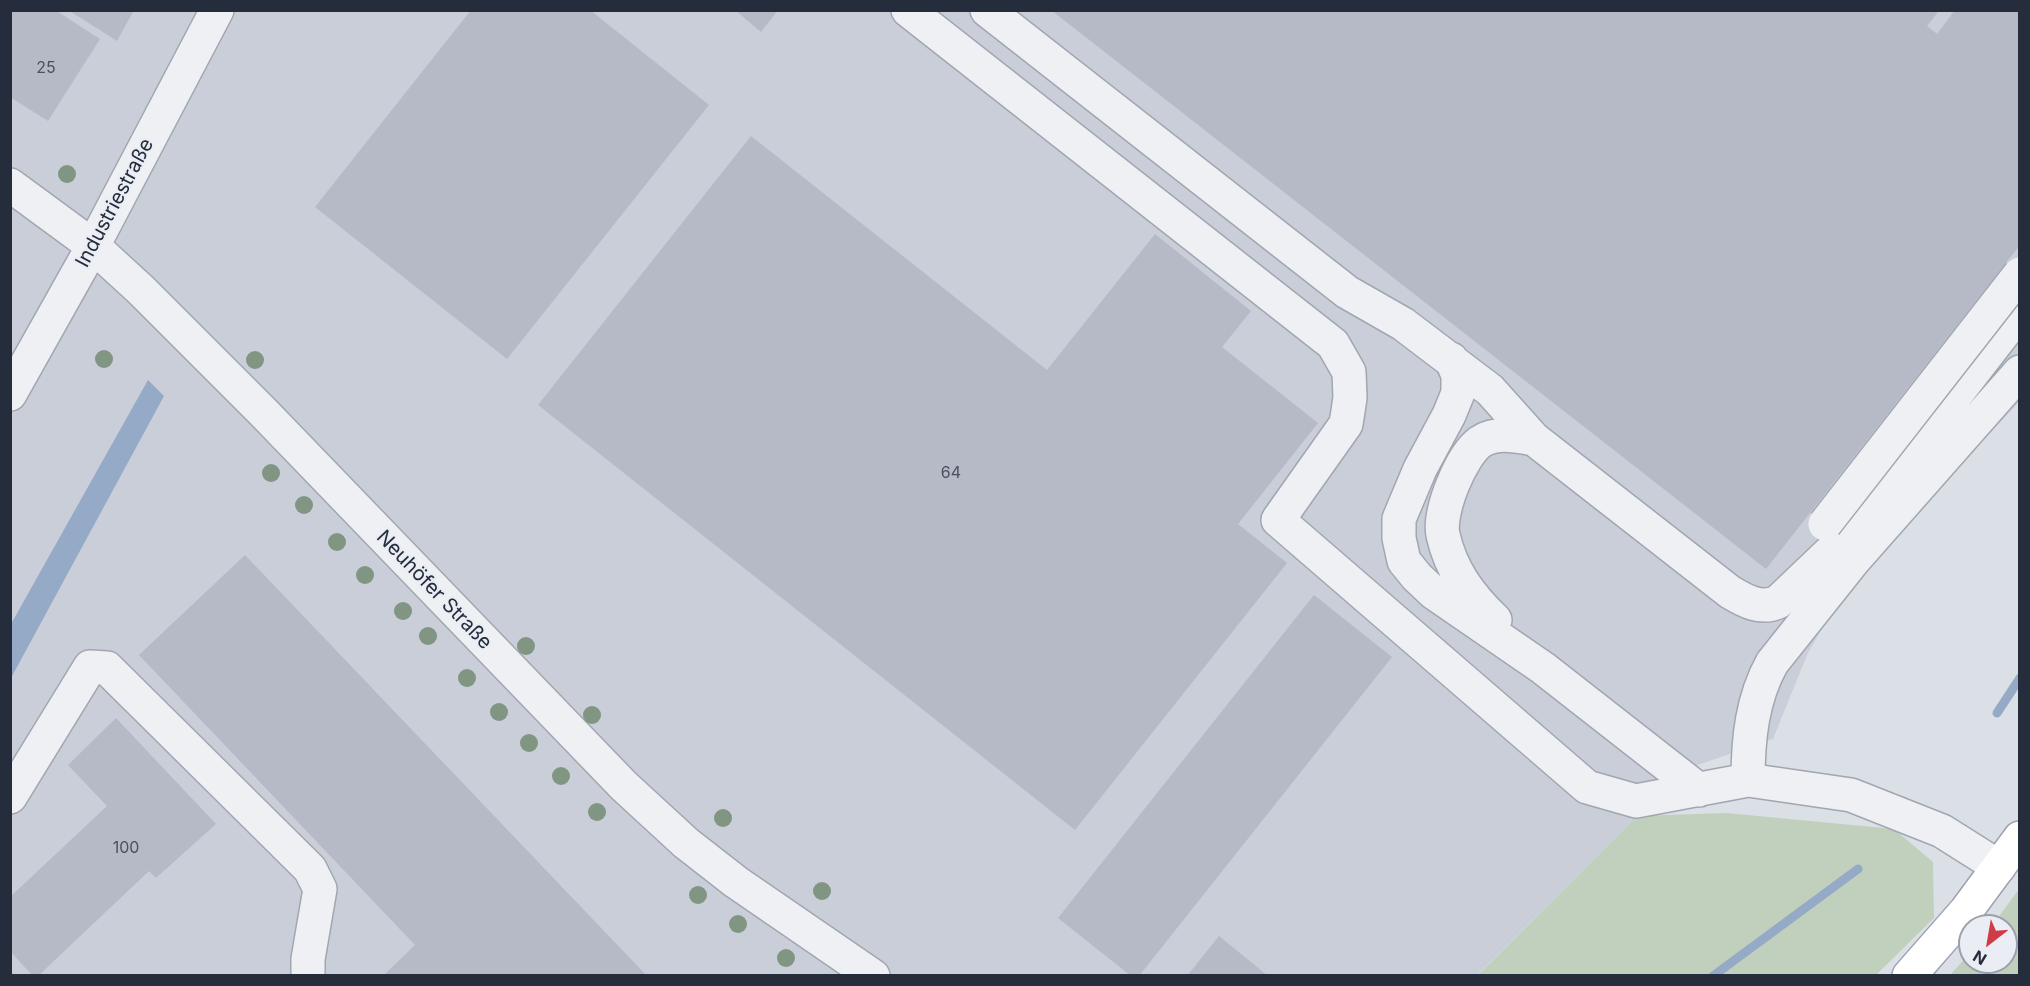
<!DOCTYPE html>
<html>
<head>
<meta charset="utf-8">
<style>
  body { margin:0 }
  #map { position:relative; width:2030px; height:986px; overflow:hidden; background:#dbdfe6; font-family:Inter,sans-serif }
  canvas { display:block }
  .frame { position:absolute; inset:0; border:12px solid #252c3c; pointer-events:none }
  .north { position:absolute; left:1958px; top:914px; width:60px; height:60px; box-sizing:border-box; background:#eaeef4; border:2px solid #9ba0aa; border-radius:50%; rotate:211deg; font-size:16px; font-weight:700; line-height:24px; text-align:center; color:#252c3c }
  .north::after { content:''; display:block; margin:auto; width:21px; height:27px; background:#cf3c48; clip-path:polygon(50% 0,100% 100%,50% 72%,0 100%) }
</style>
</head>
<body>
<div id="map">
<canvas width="2030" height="986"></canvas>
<div class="frame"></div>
<div class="north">N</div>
</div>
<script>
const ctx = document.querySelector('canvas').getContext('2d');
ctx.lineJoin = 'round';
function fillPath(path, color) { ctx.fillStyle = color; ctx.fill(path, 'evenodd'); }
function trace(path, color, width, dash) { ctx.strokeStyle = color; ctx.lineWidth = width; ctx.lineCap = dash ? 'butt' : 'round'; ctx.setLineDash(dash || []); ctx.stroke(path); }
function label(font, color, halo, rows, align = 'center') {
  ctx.font = font + ' Inter,sans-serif'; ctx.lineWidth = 4.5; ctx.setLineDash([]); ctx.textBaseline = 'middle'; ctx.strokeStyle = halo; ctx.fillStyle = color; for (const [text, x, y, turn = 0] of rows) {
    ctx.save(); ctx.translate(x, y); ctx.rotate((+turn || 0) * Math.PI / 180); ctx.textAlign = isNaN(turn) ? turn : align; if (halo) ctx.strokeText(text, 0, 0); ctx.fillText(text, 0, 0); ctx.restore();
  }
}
const built = new Path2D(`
  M 10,11 L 2019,11 L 2019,402 L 1963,462 L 1855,568 L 1807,655 L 1773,739 L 1648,782 L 1637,816 L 1477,975 L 11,975 Z`);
const green = new Path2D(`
  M 1726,813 L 1894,829 L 1933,862 L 1934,918 L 1876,975 L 1477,976 L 1637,816 Z
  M 2019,889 L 2019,975 L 1950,975 L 1970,953 L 1970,962 L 2006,962 L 2006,926 L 1992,926 Z`);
const water = new Path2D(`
  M 148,380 L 164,396 L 11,678 L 11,624 Z`);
const stream = new Path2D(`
  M 1997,713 L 2020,678
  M 1713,976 L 1858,869`);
const building = new Path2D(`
  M 10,10 L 55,10 L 100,39 L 48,121 L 10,97 Z
  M 68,10 L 134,10 L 117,41 Z
  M 471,10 L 590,10 L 709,105 L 507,359 L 315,207 Z
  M 735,10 L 778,10 L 761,32 Z
  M 1051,10 L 1936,10 L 1938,12 L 1927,26 L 1937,34 L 1955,10 L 2020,10 L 2020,245 L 1766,569 Z
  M 751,136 L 1047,370 L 1155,234 L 1251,311 L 1222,347 L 1318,423 L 1238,524 L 1287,563 L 1075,830 L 538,405 Z
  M 245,555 L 647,976 L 383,976 L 415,945 L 139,655 Z
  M 1314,595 L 1392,657 L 1139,976 L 1131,976 L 1058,918 Z
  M 116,718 L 216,824 L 156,878 L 149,871 L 38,976 L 33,976 L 10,951 L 10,897 L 107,806 L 68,765 Z
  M 1219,936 L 1268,976 L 1187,976 Z`);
const minor = new Path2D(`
  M 908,10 L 1333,344 L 1349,372 L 1350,398 L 1346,424 L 1278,520 L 1587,787 L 1636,801 L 1748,780 L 1851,795 L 1942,831 L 1999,867
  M 987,10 L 1347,292 L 1403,324 L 1490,390 L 1534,439 L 1730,592 C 1745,601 1761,610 1778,602 L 1844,539 L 2020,312
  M 10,185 L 93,246 L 141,290 L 264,413 L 624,786 L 686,843 L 736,882 L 873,976
  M 1451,359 L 1458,375 L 1458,393 L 1449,415 L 1420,469 L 1399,519 L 1399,538 L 1404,561 L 1417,577 L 1434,593 L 1543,668 L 1699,790
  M 10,394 L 93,246 L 217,10
  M 1495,620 C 1469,595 1451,570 1443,535 C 1438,512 1461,456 1480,442 C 1496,431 1517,436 1534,439
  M 1748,780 C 1748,739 1752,699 1772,663 L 1854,560 L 2020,372
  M 10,797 L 90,667 L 107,668 L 310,869 L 320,889 L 308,959 L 308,976`);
const major = new Path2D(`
  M 1909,976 L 1966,911 L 2020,838`);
const minorBridge = new Path2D(`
  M 1825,524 L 2020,274`);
const trees = [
  [67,174],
  [104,359],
  [255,360],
  [271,473],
  [304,505],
  [337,542],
  [365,575],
  [403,611],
  [428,636],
  [526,646],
  [467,678],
  [499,712],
  [592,715],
  [529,743],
  [561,776],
  [597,812],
  [723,818],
  [822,891],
  [698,895],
  [738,924],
  [786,958]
];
const numberNames = [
  ["25",46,68],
  ["64",951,473],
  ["100",126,848]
];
const streetNames = [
  ["Industriestraße",115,203,-62],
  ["Neuhöfer Straße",434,590,46]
];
fillPath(built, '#c9ced8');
fillPath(green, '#c0d0bc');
fillPath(water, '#95aac7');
trace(stream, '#95aac7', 9);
fillPath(building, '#b6bac6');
trace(minor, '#a1a6b0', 36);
trace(major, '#9ba2b2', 36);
trace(minor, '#eef0f4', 33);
trace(major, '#fff', 33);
trace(minorBridge, '#a1a6b0', 36, []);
trace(minorBridge, '#eef0f4', 33);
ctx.fillStyle = '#819583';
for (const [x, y] of trees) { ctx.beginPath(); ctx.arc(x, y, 9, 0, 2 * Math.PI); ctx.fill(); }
label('16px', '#49505e', null, numberNames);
label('20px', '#252c3c', '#eaeef4', streetNames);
</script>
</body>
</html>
